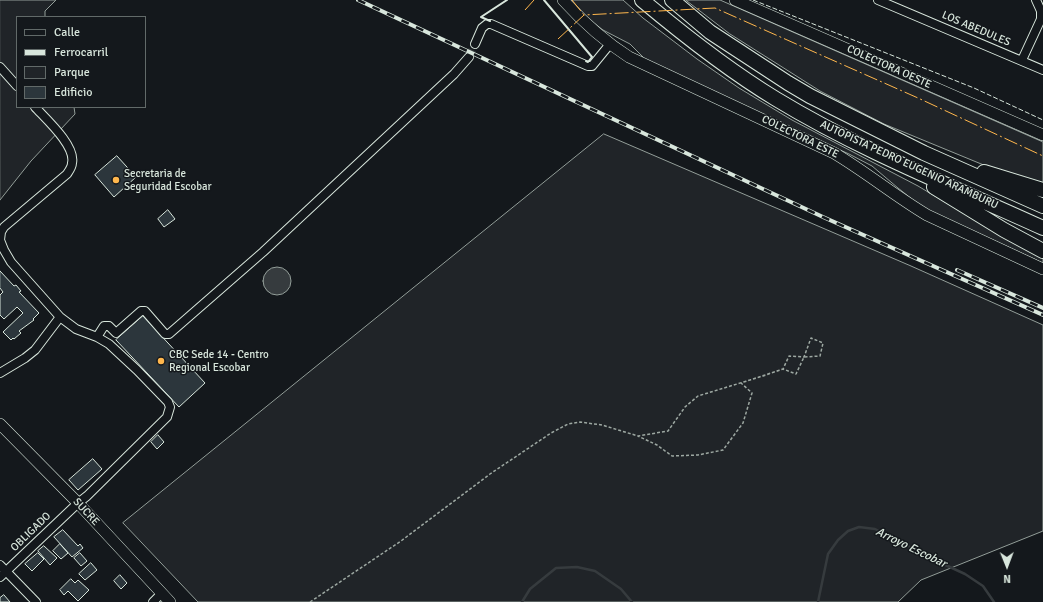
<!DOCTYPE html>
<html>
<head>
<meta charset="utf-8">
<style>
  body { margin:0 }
  #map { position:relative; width:1043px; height:602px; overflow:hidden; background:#14181c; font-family:Signika,sans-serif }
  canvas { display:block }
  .legend { position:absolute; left:16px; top:16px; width:130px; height:92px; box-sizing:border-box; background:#14181c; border:1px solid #626a69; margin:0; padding:5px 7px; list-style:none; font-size:12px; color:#d8e6dc }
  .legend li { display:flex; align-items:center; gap:8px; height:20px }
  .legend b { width:20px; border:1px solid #626a69 }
  .north { position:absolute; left:987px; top:546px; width:40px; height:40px; -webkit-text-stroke:3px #14181c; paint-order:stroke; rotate:179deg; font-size:11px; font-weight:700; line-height:16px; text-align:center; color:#d8e6dc }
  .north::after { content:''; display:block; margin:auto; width:14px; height:18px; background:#d8e6dc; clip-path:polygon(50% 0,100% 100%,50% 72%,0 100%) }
</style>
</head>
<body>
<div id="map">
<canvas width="1043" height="602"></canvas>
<ul class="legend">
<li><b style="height:5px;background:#14181c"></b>Calle</li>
<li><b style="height:5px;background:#d8e6dc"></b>Ferrocarril</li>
<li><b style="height:11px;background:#202428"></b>Parque</li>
<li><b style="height:11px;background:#2c363c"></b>Edificio</li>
</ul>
<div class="north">N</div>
</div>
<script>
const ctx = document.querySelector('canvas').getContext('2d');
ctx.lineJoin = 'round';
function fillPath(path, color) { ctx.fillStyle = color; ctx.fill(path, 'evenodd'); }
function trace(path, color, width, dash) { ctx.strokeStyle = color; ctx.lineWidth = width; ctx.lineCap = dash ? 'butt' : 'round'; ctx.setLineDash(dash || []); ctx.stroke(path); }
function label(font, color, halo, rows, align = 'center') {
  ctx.font = font + ' Signika,sans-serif'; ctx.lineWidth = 3; ctx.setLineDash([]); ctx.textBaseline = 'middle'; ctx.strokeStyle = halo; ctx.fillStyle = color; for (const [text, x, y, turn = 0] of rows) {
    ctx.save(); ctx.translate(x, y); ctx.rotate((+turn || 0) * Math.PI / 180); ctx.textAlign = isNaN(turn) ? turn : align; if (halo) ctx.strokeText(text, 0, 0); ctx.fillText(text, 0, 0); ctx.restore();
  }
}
const green = new Path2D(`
  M 0,0 L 56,0 L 45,11 L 45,17 L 17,17 L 17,107 L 74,107 L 75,114 L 31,161 L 0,200 Z
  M 570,0 L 623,0 L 643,18 L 697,59 L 739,88 L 792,120 L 918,186 L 980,223 L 1043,256 L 1043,263 L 923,208 L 898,188 L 872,166 L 849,154 L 650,64 L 630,44 L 603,30 L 590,20 Z
  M 686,0 L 720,0 L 1043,142 L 1043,186 L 991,168 L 884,124 L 820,91 L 730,34 Z
  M 604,134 L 911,266 L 1043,325 L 1043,531 L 921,580 L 898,602 L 198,602 L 123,523 Z`);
const water = new Path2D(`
  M263 281a14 14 0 1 1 28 0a14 14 0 1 1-28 0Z`);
const stream = new Path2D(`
  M 522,602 L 530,589 L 556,568 L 577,567 L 595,571 L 621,589 L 632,602
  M 818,602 L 828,554 L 838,540 L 848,531 L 859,527 L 875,529 L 939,562 L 965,574 L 983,586 L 994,602`);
const building = new Path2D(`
  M 117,156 L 136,177 L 114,197 L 95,175 Z
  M 168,210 L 175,219 L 164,227 L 158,219 Z
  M 0,271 L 14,286 L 16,285 L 21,291 L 19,292 L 39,313 L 33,319 L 34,320 L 19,331 L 21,333 L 14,339 L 13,338 L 11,340 L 3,332 L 23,313 L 17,307 L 4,319 L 0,315 L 0,295 L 3,292 L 0,288 Z
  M 143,316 L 205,383 L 179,407 L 116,340 Z
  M 158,435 L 164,442 L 157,449 L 151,442 Z
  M 93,459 L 102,469 L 78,490 L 69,480 Z
  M 63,530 L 78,546 L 80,544 L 83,548 L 72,557 L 54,537 Z
  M 60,544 L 68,553 L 61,559 L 53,551 Z
  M 44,546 L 57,558 L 50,565 L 38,551 Z
  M 38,553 L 44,559 L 32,571 L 25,564 Z
  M 80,553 L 87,561 L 81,566 L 74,558 Z
  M 91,563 L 97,570 L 85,580 L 79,574 Z
  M 120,575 L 127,583 L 121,589 L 114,581 Z
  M 71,579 L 75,583 L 78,580 L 89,590 L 78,601 L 68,591 L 64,595 L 60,590 Z
  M 4,595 L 10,602 L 0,602 L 0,598 Z`);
const streetTunnel = new Path2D(`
  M 469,57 L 475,44`);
const path = new Path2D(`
  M 310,602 L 401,541 L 490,474 L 551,433 L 568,424 L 580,422 L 602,425 L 638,436 L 668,431 L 685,407 L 698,396 L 763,376 L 783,369 L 796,374 L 804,357 L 820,356 L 823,343 L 811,338 L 804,357 L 789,356 L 783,369 L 741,383 L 752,393 L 743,423 L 723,450 L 698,455 L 672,456 L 657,445 L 638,436`);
const street = new Path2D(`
  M 878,0 L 1043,70
  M 475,44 L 482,28 L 487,24 L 491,24 L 588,66 L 592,66 L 610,44
  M 1022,60 L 1041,19 L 1041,11 L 1036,0
  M 0,67 L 17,86
  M 97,337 L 104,326 L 109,326 L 116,333 L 141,311 L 145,311 L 165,334 L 169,334 L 263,252 L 454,74 L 469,57
  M 0,373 L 25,358 L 35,350 L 60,317
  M 0,565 L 36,602
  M 0,577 L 78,503 L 87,496 L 167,417 L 170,407 L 168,402 L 137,370 L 109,344 L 97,337 L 76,329 L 60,317 L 11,262 L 4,250 L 0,240 L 1,232 L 4,227 L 67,174 C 69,171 72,167 72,163 C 76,146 46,119 35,107
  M 153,602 L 162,593`);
const secondary = new Path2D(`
  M 563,0 C 583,22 604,41 629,57 L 834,153 C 866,172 895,196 927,215 L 1043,269
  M 735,0 L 1043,135
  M 0,424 L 78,503 L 170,602`);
const highway = new Path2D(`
  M 642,0 C 685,36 728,70 776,99 C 860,150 953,187 1043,228
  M 672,0 L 710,32 L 788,83 L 810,96 L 924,153 L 1043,206
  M 984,172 L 1043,190
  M 934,187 L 1004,230 L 1043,251`);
const rail = new Path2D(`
  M 358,0 L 823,217 L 1043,315
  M 957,270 L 1043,308`);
const fence = new Path2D(`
  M 753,0 L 974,88 L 1043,120`);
const wall = new Path2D(`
  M 544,0 L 592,57 L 588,62 L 586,61
  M 490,21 L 481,17 L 507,0`);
const power = new Path2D(`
  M 572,0 L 584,15
  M 525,10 L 534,0
  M 558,39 L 584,15 L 715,8 L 918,98 L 1043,156`);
const markers = [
  [116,180,4,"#ffb74d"],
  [161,361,4,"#ffb74d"]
];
const streetNames = [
  ["LOS ABEDULES",976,29,23],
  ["COLECTORA OESTE",889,67,24],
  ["COLECTORA ESTE",800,137,26],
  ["AUTOPISTA PEDRO EUGENIO ARAMBURU",909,165,25],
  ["SUCRE",86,512,47],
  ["OBLIGADO",31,532,-44]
];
const poiNames = [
  ["Secretaria de",124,174],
  ["Seguridad Escobar",124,187],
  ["CBC Sede 14 - Centro",169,355],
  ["Regional Escobar",169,368]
];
const waterNames = [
  ["Arroyo Escobar",911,548,26]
];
fillPath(green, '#202428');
trace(green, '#939e99', 1);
fillPath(water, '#363b3e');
trace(water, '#939e99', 1);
trace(stream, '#363b3e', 2.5);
fillPath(building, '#2c363c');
trace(building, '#d8e6dc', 1);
trace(streetTunnel, '#313739', 8, [8, 4]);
trace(street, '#d8e6dc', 10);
trace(secondary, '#d8e6dc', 12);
trace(highway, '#d8e6dc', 16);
trace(path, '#9da8a2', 1.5, [3, 2]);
trace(street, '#14181c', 8);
trace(secondary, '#14181c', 11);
trace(highway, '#14181c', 14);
trace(rail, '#d8e6dc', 4);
trace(rail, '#14181c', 2.5, [8]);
trace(fence, '#d8e6dc', 1, [5, 2]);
trace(wall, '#d8e6dc', 2);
trace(power, '#ffb74d', 1, [14, 3, 2, 3]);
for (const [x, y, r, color] of markers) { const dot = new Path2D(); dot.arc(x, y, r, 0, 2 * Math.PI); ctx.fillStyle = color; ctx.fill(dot); trace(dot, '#14181c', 1.5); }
label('11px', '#d8e6dc', '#14181c', streetNames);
label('11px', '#d8e6dc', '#14181c', poiNames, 'left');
label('italic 12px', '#d8e6dc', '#14181c', waterNames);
</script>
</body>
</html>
